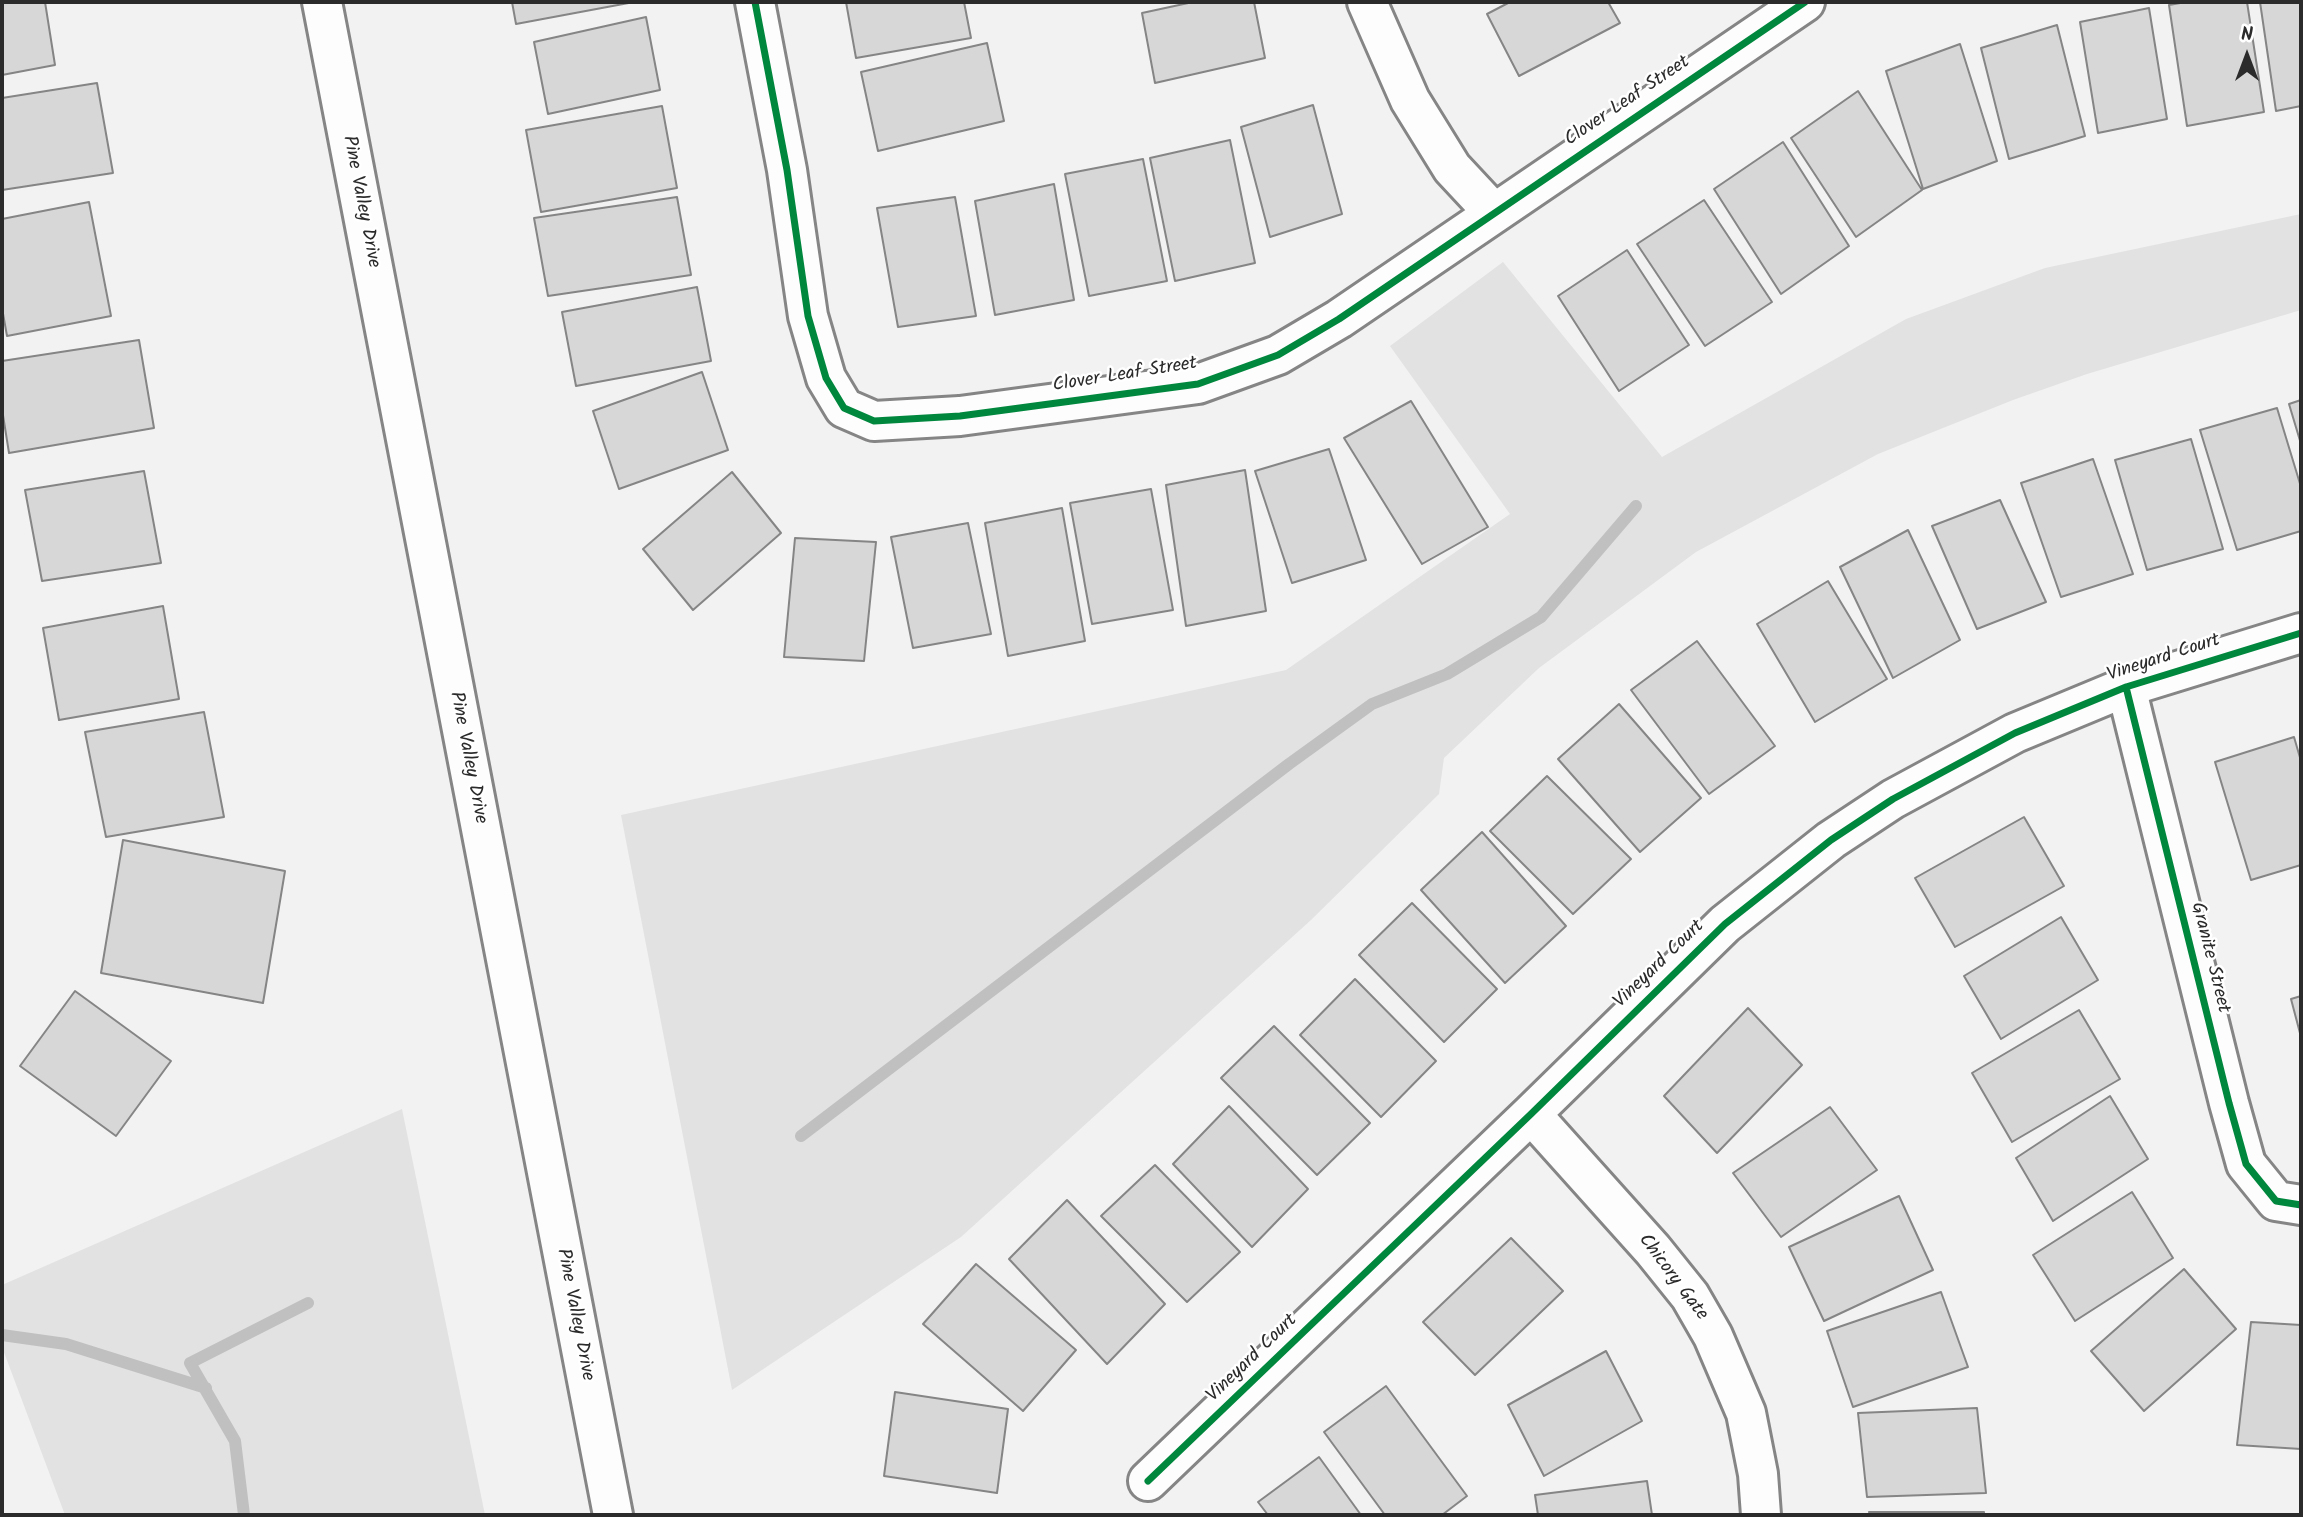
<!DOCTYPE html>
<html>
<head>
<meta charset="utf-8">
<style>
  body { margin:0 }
  #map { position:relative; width:2303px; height:1517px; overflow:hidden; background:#f2f2f2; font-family:Kalam,sans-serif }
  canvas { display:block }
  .frame { position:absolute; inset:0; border:4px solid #2b2b2b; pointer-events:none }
  .north { position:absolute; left:2212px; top:21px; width:70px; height:70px; -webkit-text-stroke:5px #fff; paint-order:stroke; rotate:0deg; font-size:19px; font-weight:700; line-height:28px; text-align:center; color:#2b2b2b }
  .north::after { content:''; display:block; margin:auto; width:24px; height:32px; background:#2b2b2b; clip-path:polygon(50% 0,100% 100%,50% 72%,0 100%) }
</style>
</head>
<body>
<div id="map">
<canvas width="2303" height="1517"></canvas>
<div class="frame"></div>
<div class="north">N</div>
</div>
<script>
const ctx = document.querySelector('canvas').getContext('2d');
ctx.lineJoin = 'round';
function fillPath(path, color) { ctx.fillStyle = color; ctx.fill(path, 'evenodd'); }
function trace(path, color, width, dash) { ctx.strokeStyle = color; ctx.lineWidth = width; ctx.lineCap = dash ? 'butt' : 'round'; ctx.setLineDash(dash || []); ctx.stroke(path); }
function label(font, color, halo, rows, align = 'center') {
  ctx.font = font + ' Kalam,sans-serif'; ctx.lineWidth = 5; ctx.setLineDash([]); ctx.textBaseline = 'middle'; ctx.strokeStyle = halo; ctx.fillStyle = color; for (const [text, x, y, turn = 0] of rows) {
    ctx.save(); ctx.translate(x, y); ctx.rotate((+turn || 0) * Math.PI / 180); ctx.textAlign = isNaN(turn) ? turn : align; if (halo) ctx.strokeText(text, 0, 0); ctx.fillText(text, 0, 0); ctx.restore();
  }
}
const built = new Path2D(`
  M 2301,214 L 2301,310 L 2087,374 L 2013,400 L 1878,454 L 1696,552 L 1539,668 L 1444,758 L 1439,794 L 1311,920 L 961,1237 L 732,1390 L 621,815 L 1286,670 L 1510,514 L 1390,346 L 1503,262 L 1662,457 L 1906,319 L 2045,268 Z
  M 402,1109 L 485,1515 L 65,1515 L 2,1347 L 2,1285 Z`);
const stream = new Path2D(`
  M 801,1136 L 1289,764 L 1372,704 L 1447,674 L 1541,617 L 1636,506
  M 2,1335 L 66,1344 L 206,1388
  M 244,1515 L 235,1441 L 190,1363 L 308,1303`);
const building = new Path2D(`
  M 2,2 L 45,2 L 55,65 L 2,75 Z
  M 512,2 L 634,2 L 516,24 Z
  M 846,2 L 964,2 L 971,38 L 856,58 Z
  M 1193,2 L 1254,2 L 1265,58 L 1155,83 L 1142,13 Z
  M 1510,2 L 1608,2 L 1620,23 L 1519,76 L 1487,14 Z
  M 2186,2 L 2247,2 L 2264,112 L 2187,126 L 2169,5 Z
  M 2260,2 L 2301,2 L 2301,106 L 2276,111 Z
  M 2149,8 L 2167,119 L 2098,133 L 2080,22 Z
  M 646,17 L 660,90 L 548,114 L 534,42 Z
  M 2057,25 L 2085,136 L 2009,159 L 1981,48 Z
  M 987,43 L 1004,121 L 878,151 L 861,72 Z
  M 1960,44 L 1997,161 L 1923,189 L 1886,71 Z
  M 97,83 L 113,173 L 2,190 L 2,98 Z
  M 1858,91 L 1922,190 L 1856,237 L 1791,138 Z
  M 1313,105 L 1342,214 L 1270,237 L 1241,127 Z
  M 662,106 L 677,188 L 541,212 L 526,130 Z
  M 1230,140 L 1255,263 L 1175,281 L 1150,158 Z
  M 1783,142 L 1849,246 L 1781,294 L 1714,189 Z
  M 1143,159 L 1167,281 L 1089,296 L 1065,174 Z
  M 1054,184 L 1074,300 L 995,315 L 975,201 Z
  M 677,197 L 691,275 L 548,296 L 534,218 Z
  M 955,197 L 976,316 L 898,327 L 877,208 Z
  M 1704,200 L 1772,302 L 1705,346 L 1637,244 Z
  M 89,202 L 111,316 L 7,336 L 2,308 L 2,219 Z
  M 1627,250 L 1689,345 L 1619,391 L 1558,296 Z
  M 697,287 L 711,361 L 576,386 L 562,312 Z
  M 139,340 L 154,428 L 9,453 L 2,409 L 2,361 Z
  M 702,372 L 728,450 L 619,489 L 593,411 Z
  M 2301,400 L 2301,444 L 2289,404 Z
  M 1411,401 L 1488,527 L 1422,564 L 1344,438 Z
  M 2277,408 L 2301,487 L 2301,531 L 2237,550 L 2200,430 Z
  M 2191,439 L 2223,549 L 2147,570 L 2115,460 Z
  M 1329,449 L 1366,560 L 1292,583 L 1255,471 Z
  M 2093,459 L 2133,574 L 2061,597 L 2021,483 Z
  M 1245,470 L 1266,611 L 1186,626 L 1166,485 Z
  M 144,471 L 161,563 L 42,581 L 25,490 Z
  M 732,472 L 781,533 L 693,610 L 643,549 Z
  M 1151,489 L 1173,610 L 1092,624 L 1070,503 Z
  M 2000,500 L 2046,602 L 1977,629 L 1932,526 Z
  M 1062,508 L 1085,641 L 1008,656 L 985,523 Z
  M 968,523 L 991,634 L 913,648 L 891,537 Z
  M 1908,530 L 1960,640 L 1893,678 L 1840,567 Z
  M 795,538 L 876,542 L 864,661 L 784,657 Z
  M 1828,581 L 1887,679 L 1815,722 L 1757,624 Z
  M 163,606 L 179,699 L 59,720 L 43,628 Z
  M 1697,641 L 1775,746 L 1709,794 L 1631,690 Z
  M 1619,704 L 1701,798 L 1640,852 L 1558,759 Z
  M 204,712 L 224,817 L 106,837 L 85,732 Z
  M 2294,737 L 2301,761 L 2301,865 L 2251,880 L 2215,762 Z
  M 1547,776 L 1631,859 L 1573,914 L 1490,831 Z
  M 2024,817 L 2064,886 L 1955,947 L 1915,878 Z
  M 1482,832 L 1566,926 L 1505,983 L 1421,890 Z
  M 123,840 L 285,871 L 263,1003 L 101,973 Z
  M 1412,903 L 1497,989 L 1444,1042 L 1359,955 Z
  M 2061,917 L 2098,980 L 2001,1039 L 1964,976 Z
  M 1355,979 L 1436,1061 L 1381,1117 L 1300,1035 Z
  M 75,991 L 171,1061 L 116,1136 L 20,1066 Z
  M 2301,996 L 2301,1037 L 2291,999 Z
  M 1748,1008 L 1802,1065 L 1717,1153 L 1664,1096 Z
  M 2079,1010 L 2120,1079 L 2012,1142 L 1972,1073 Z
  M 1274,1026 L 1370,1123 L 1317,1175 L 1221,1078 Z
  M 2110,1096 L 2148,1159 L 2053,1221 L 2016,1158 Z
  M 1229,1106 L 1308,1189 L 1252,1247 L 1173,1164 Z
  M 1830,1107 L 1877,1170 L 1781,1237 L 1733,1173 Z
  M 1155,1165 L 1240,1252 L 1187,1302 L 1101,1216 Z
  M 2132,1192 L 2173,1258 L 2075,1321 L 2033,1255 Z
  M 1899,1196 L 1933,1270 L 1824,1321 L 1789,1247 Z
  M 1067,1200 L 1165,1304 L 1107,1364 L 1009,1259 Z
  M 1511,1238 L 1563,1291 L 1475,1375 L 1423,1322 Z
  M 976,1264 L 1076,1350 L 1023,1411 L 923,1324 Z
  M 2184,1269 L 2236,1329 L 2144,1411 L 2091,1351 Z
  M 1941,1292 L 1968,1367 L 1853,1407 L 1827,1331 Z
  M 2251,1322 L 2301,1325 L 2301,1449 L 2237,1445 Z
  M 1606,1351 L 1642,1421 L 1544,1476 L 1508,1405 Z
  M 1386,1386 L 1467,1496 L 1442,1515 L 1385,1515 L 1324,1432 Z
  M 895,1392 L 1008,1409 L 997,1493 L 884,1476 Z
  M 1977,1408 L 1986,1493 L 1867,1497 L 1858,1413 Z
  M 1319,1457 L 1361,1515 L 1268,1515 L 1258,1502 Z
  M 1647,1481 L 1652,1515 L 1538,1515 L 1535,1495 Z
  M 1869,1512 L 1984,1512 L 1984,1515 L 1870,1515 Z`);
const minor = new Path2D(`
  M 755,2 L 787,170 L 808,316 L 826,378 L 844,408 L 874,421 L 960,416 L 1198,384 L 1278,355 L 1339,319 L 1805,2
  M 1367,2 L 1410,100 L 1452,168 L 1493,212
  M 2126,687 L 2229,1103 L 2246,1164 L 2276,1201 L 2301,1205
  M 1531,1114 L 1653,1250 L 1690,1296 L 1713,1336 L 1746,1413 L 1758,1474 L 1761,1515
  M 1148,1481 L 1531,1114 L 1725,924 L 1831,840 L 1893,799 L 2015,733 L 2126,687 L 2301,633`);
const major = new Path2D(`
  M 322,2 L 613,1515`);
const cycleway = new Path2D(`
  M 755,2 L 787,170 L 808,316 L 826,378 L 844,408 L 874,421 L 960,416 L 1198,384 L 1278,355 L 1339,319 L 1805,2
  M 2126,687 L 2229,1103 L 2246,1164 L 2276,1201 L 2301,1205
  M 1148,1481 L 1531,1114 L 1725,924 L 1831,840 L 1893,799 L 2015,733 L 2126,687 L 2301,633`);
const streetNames = [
  ["Clover Leaf Street",1628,102,-34],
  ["Pine Valley Drive",360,202,79],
  ["Clover Leaf Street",1125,376,-9],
  ["Vineyard Court",2164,659,-18],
  ["Pine Valley Drive",467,758,79],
  ["Granite Street",2209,958,76],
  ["Vineyard Court",1660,965,-44],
  ["Chicory Gate",1672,1278,53],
  ["Pine Valley Drive",574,1315,79],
  ["Vineyard Court",1253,1359,-44]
];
fillPath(built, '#e2e2e2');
trace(stream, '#c0c0c0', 12);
fillPath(building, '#d7d7d7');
trace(building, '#858585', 2);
trace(minor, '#858585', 44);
trace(major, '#858585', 44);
trace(minor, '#fdfdfd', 38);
trace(major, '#fdfdfd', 38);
trace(cycleway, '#00873e', 7);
label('19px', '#2b2b2b', '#fff', streetNames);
</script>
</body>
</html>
